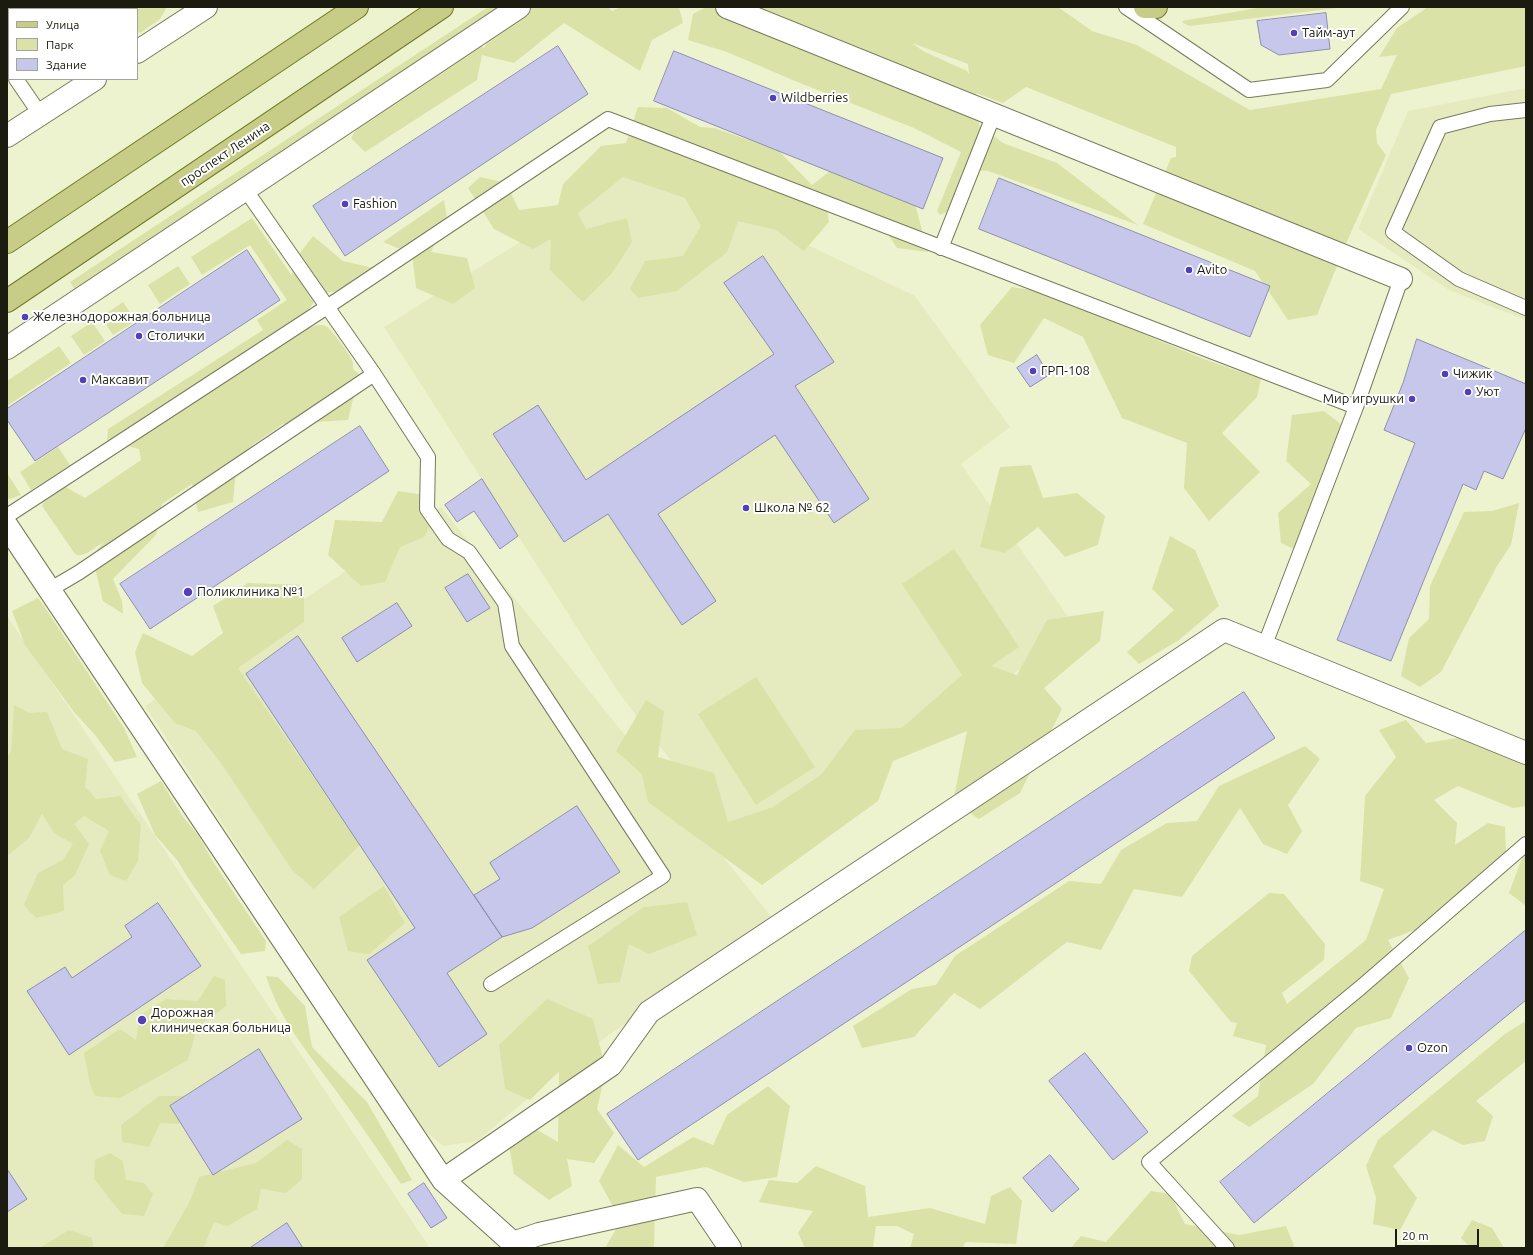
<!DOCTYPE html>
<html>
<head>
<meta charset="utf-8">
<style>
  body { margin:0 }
  #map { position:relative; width:1533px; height:1255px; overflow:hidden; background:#eef3cf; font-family:Ubuntu,sans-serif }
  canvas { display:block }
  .frame { position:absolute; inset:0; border:8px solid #1b1c0f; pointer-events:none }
  .legend { position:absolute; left:8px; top:8px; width:130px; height:72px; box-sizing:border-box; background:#fff; border:1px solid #a4a49f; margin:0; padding:5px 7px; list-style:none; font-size:12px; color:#1b1c0f }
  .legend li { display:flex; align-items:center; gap:8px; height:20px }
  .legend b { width:20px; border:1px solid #a4a49f }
  .scale { position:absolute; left:1395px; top:1229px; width:84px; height:18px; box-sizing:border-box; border:2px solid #1b1c0f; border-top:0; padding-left:5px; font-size:12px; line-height:14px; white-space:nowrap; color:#1b1c0f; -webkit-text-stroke:3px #fff; paint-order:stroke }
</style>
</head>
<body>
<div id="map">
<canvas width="1533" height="1255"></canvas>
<div class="frame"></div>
<ul class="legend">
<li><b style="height:5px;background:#c7cd86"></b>Улица</li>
<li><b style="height:11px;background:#dae2a7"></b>Парк</li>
<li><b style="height:11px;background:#c6c7ea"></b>Здание</li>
</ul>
<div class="scale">20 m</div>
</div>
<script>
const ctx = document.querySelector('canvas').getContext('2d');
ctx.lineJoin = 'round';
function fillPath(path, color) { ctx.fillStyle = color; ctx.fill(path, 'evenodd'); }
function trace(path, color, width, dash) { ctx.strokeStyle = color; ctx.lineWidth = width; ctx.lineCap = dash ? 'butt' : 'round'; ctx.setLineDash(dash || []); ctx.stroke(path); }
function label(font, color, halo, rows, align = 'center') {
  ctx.font = font + ' Ubuntu,sans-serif'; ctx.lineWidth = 4; ctx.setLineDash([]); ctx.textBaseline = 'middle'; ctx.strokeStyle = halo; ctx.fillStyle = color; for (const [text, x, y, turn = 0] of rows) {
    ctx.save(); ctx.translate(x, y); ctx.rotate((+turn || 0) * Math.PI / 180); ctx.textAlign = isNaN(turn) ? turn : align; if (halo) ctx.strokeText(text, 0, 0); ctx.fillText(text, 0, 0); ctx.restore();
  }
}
const built = new Path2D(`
  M 1526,88 L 1526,320 L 1449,290 L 1358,229 L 1408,111 Z
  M 631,161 L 915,296 L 1010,427 L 961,464 L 1078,631 L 742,853 L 619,693 L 384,327 L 544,227 Z
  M 441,507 L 774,920 L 579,1056 L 477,1141 L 443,1146 L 423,1129 L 145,706 Z
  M 7,616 L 125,791 L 430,1248 L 7,1248 Z`);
const green = new Path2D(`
  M 140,7 L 167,7 L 160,19 L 140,33 L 137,31 L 137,9 Z
  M 488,7 L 505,7 L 466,35 L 484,48 L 497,24 L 513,7 L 608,7 L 612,11 L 621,7 L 679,7 L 683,23 L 652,40 L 640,71 L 564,23 L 514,63 L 482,55 L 477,80 L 365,152 L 351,138 L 383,88 L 77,293 L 70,282 Z
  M 706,7 L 1058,7 L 1092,31 L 1137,45 L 1250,110 L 1381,89 L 1397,55 L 1379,57 L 1397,28 L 1428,7 L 1526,7 L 1526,66 L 1391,94 L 1376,130 L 1377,143 L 1386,155 L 1348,239 L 1317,315 L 1288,320 L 1255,271 L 1143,224 L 1171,158 L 1176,157 L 1176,147 L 1026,87 L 1003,103 L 976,93 L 979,125 L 1003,143 L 1057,163 L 1138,225 L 988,171 L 970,170 L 951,210 L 940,215 L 937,211 L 961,152 L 914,128 L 795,81 L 727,52 L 688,40 L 693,14 ZM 912,43 L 968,64 L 969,74 L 967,71 L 923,51 Z
  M 1263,7 L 1345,7 L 1190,26 L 1183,23 L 1182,21 Z
  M 638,107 L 667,108 L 700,127 L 714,128 L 778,150 L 812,185 L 830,171 L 915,204 L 928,252 L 897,248 L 880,222 L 826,203 L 829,222 L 804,251 L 776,230 L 738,221 L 727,252 L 677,291 L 638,298 L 630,289 L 645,261 L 683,256 L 701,226 L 685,198 L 623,177 L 578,213 L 586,229 L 627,218 L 632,242 L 612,273 L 583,302 L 550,270 L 551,239 L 533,249 L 494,229 L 468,188 L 480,177 L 506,183 L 519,210 L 558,205 L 563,184 L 601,146 L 626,143 Z
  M 444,200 L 447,218 L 431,252 L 467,258 L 475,288 L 453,304 L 416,288 L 412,254 L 383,242 Z
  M 252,218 L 292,276 L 293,262 L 313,236 L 343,261 L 373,268 L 353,290 L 320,293 L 299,324 L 306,330 C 312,326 320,323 327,327 C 332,330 352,357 353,363 C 353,365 353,367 353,369 L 359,374 L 348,420 L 283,424 L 255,443 L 237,459 L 233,502 L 198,512 L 192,484 L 162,504 L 156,535 L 113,579 L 122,601 L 123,614 L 103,601 L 92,556 L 103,543 C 94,547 84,559 75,554 L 42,506 C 45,496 55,491 64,486 L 85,498 L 141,460 L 139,449 L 107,441 L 108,429 L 263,330 L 257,320 L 287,300 L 250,245 L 202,275 L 191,257 Z
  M 178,266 L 190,284 L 160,304 L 148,285 Z
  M 1012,287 L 1038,291 L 1204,359 L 1261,379 L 1257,397 L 1222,433 L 1260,472 L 1209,521 L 1184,488 L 1187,443 L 1122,418 L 1083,337 L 1044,318 L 1014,363 L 988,355 L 980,325 Z
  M 123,302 L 136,321 L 113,335 L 101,317 Z
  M 92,322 L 105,341 L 84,355 L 71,336 Z
  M 59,346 L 71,363 L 7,406 L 7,381 Z
  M 1324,411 L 1342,425 L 1296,550 L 1281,543 L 1278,513 L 1311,484 L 1286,461 L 1292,415 Z
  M 58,447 L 70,465 L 31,490 L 20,472 Z
  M 1031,465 L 1043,498 L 1077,493 L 1105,516 L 1098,545 L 1065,557 L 1038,527 L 1005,553 L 980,547 L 1000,467 Z
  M 7,473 L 21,495 L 10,499 L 7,498 Z
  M 398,491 L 425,495 L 438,511 L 424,537 L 400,547 L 385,582 L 361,586 L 328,555 L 335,520 L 382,522 Z
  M 1519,503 L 1511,545 L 1497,566 L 1441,672 L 1420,687 L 1401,676 L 1409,638 L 1429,619 L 1430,586 L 1464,512 L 1492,511 Z
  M 1170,536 L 1195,550 L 1219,606 L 1179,640 L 1139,664 L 1127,652 L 1174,610 L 1152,589 Z
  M 954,549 L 1019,647 L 991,666 L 1017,675 L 1047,620 L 1104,611 L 1100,641 L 1044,688 L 1062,709 L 1020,793 L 979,819 L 953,802 L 967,731 L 893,761 L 878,801 L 762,885 L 648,802 L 642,774 L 616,751 L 646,700 L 664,711 L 658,757 L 714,773 L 728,822 L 773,807 L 821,775 L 855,730 L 902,728 L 962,675 L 902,584 Z
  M 248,583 L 304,585 L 304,622 L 238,668 L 360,845 L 314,889 L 292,870 L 221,763 L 196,731 L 175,723 L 142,683 L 135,652 L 143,633 L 192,656 L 223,633 L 213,606 Z
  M 38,598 L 44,606 L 124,728 L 137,757 L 115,762 L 95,735 L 74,712 L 25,645 L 12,611 Z
  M 756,677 L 815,767 L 756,805 L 698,714 Z
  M 14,705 L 30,713 L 47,712 L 62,749 L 88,759 L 85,787 L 96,799 L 120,796 L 141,825 L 138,861 L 126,881 L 110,875 L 100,851 L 109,831 L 84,816 L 74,824 L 89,844 L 75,875 L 63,885 L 64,911 L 36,918 L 24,905 L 38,873 L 63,860 L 73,844 L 54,833 L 42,814 L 29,838 L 7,856 L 7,757 L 11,752 Z
  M 1406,720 L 1426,743 L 1463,737 L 1511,759 L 1526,758 L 1526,806 L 1513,808 L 1458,786 L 1434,800 L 1457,823 L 1455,845 L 1488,823 L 1505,827 L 1506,854 L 1428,925 L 1388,940 L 1409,978 L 1391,1018 L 1356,1028 L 1313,1084 L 1249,1127 L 1232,1116 L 1258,1096 L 1266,1045 L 1233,1036 L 1237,1023 L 1231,1022 L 1189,971 L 1192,956 L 1269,893 L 1284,894 L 1325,944 L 1324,960 L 1282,993 L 1287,1004 L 1366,940 L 1384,889 L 1360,881 L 1365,796 L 1396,757 L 1379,730 Z
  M 1305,746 L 1320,759 L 1288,805 L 1302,831 L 1287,854 L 1263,844 L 1240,808 L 1182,897 L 1134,889 L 1101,950 L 1067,942 L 980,1009 L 954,993 L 914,1037 L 862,1048 L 853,1026 L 912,989 L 936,985 L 955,956 L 1069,881 L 1101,884 L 1121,850 L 1167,823 L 1197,821 L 1219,786 Z
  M 161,781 L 183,817 L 198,835 L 214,863 L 266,941 L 265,951 L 241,954 L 188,878 L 177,860 L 155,835 L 137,794 Z
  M 1526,847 L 1526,906 L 1509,893 Z
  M 384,886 L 405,923 L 369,954 L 348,951 L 339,917 Z
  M 687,902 L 697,935 L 649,954 L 629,944 L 620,982 L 598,984 L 588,946 L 644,907 Z
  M 214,976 L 225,980 L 226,1006 L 197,1028 L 188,1060 L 120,1098 L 95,1096 L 90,1084 L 84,1053 L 120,1029 L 136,1040 L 140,1015 L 166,999 L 198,1001 Z
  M 266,976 L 278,977 L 305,1006 L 312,1047 L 367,1102 L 412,1180 L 401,1184 C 380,1153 359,1122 337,1092 C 309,1054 280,1021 266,976 Z
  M 547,999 L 593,1019 L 606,1070 L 597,1109 L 614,1133 L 594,1163 L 567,1159 L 572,1186 L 549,1200 L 514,1174 L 507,1134 L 527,1124 L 558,1142 L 559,1071 L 530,1100 L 505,1089 L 499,1045 Z
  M 1526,1021 L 1526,1061 L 1476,1101 L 1493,1116 L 1485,1141 L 1463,1145 L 1433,1130 L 1393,1166 L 1417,1198 L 1400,1230 L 1373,1224 L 1376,1198 L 1366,1166 L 1378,1140 L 1505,1034 Z
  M 768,1086 L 790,1106 L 777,1177 L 744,1182 L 706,1167 L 656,1177 L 654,1248 L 605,1248 L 621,1221 L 599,1181 L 618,1145 L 644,1167 L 693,1137 L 713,1145 L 727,1115 Z
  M 159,1096 L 184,1096 L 179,1124 L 160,1123 L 149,1147 L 122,1142 L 121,1125 Z
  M 287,1140 L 302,1149 L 302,1179 L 286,1193 L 261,1189 L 257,1209 L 228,1226 L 214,1222 L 204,1247 L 200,1248 L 163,1248 L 189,1203 L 199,1177 L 256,1163 Z
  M 110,1153 L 123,1161 L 126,1180 L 144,1183 L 153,1194 L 144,1216 L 122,1214 L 94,1179 L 95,1160 Z
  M 816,1166 L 865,1186 L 868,1217 L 930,1208 L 985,1224 L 991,1196 L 1010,1187 L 1022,1201 L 1016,1244 L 965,1242 L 963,1248 L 910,1248 L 914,1234 L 897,1226 L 876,1226 L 873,1248 L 805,1248 L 798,1233 L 813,1211 L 759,1202 L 769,1180 L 797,1183 Z
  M 1151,1191 L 1170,1194 L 1185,1224 L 1239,1235 L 1286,1226 L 1295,1248 L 1071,1248 L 1081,1236 L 1106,1242 Z
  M 1472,1220 L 1492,1228 L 1504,1248 L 1471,1248 L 1461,1238 Z
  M 69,1230 L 92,1238 L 94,1248 L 40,1248 Z`);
const building = new Path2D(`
  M 15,7 L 118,7 L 115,9 L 12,9 Z
  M 1326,13 L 1330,49 L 1279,55 L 1261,45 L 1257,21 Z
  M 558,46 L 588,94 L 345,256 L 313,206 Z
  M 674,51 L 943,158 L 923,209 L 654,101 Z
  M 999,178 L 1270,286 L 1250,337 L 979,229 Z
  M 247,250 L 280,300 L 35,461 L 7,420 L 7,409 Z
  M 763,256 L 834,362 L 795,386 L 869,499 L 834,523 L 775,435 L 658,514 L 716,601 L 682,625 L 608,514 L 564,542 L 493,434 L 538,405 L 586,480 L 774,354 L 724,283 Z
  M 1417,339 L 1526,384 L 1526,428 L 1503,479 L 1484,471 L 1476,490 L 1463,484 L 1391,661 L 1337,640 L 1415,443 L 1384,430 L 1403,383 Z
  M 1037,355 L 1049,375 L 1030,387 L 1017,368 Z
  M 360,426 L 389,471 L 150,629 L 120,584 Z
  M 482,479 L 518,536 L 500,549 L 474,511 L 457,522 L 445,505 Z
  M 468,574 L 490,608 L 467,622 L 445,588 Z
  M 397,603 L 412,626 L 357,662 L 342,638 Z
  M 298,636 L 502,937 L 447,973 L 487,1034 L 439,1067 L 367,960 L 415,928 L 246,674 Z
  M 1244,692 L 1275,738 L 638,1160 L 607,1114 Z
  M 577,806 L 620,872 L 532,928 L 502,937 L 474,895 L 500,879 L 490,863 Z
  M 158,903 L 201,966 L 69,1055 L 27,991 L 65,967 L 72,978 L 132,937 L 125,926 Z
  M 1526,930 L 1526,1000 L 1254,1223 L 1220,1182 Z
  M 259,1049 L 302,1119 L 213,1175 L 170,1106 Z
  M 1085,1053 L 1148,1132 L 1113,1160 L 1049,1081 Z
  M 1050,1155 L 1079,1189 L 1052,1212 L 1023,1178 Z
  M 7,1169 L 27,1199 L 7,1212 Z
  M 424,1183 L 447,1218 L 431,1228 L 408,1194 Z
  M 287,1223 L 303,1248 L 250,1248 Z`);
const lane = new Path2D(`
  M 1126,7 L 1249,90 L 1327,80 L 1402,7
  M 7,66 L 9,69
  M 16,79 L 40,114
  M 1526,110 L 1490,114 L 1440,127 L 1393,232 L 1459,279 L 1526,308
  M 245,189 L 374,374 L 428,457 L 427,509 L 448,539 L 469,552 L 505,603 L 512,646 L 663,876 L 491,984
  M 941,248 L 994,114
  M 7,516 L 327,307 L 608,119 L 1356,407
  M 49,590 L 78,573 L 374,374
  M 1264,647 L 1356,407 L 1401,279
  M 1227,1248 L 1149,1162 L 1360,988 L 1526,844`);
const street = new Path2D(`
  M 727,7 L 1401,279
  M 137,52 L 206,7
  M 7,136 L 95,79
  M 7,348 L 519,7
  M 7,526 L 443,1180 L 513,1243 L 539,1234 L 697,1199 L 730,1248
  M 443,1180 L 611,1065 L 649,1012 L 1224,630 L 1526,753`);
const primary = new Path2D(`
  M 1145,7 L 1156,7
  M 7,242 L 357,7
  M 7,301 L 442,7`);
const markers = [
  [1294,33,4,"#5240b7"],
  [773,98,4,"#5240b7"],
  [345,204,4,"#5240b7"],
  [1189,270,4,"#5240b7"],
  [25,317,4,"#5240b7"],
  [139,336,4,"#5240b7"],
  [1033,371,4,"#5240b7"],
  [1445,374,4,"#5240b7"],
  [83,380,4,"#5240b7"],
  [1468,392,4,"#5240b7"],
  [1412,399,4,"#5240b7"],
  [746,508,4,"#5240b7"],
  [188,592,5,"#5240b7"],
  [142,1020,5,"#5240b7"],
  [1409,1048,4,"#5240b7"]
];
const poiNames = [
  ["Тайм-аут",1302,33],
  ["Wildberries",781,98],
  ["Fashion",353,204],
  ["Avito",1197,270],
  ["Железнодорожная больница",33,317],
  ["Столички",147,336],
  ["ГРП-108",1041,371],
  ["Чижик",1453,374],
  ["Максавит",91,380],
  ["Уют",1476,392],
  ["Мир игрушки",1404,399,"right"],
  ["Школа № 62",754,508],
  ["Поликлиника №1",197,592],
  ["Дорожная",151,1013],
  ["клиническая больница",151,1028],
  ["Ozon",1417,1048]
];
const streetNames = [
  ["проспект Ленина",225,154,-34]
];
fillPath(built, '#e5ebbf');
fillPath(green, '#dae2a7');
fillPath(building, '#c6c7ea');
trace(building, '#8e8eaf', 1);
trace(lane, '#767b5a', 16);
trace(street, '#767b5a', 24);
trace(primary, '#727928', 24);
trace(lane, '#fff', 14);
trace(street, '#fff', 22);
trace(primary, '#c7cd86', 22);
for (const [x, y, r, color] of markers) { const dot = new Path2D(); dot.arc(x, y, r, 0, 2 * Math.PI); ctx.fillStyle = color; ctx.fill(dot); trace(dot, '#fff', 1.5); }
label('13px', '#1b1c0f', '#fff', poiNames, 'left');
label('13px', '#1b1c0f', '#fff', streetNames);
</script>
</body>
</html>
